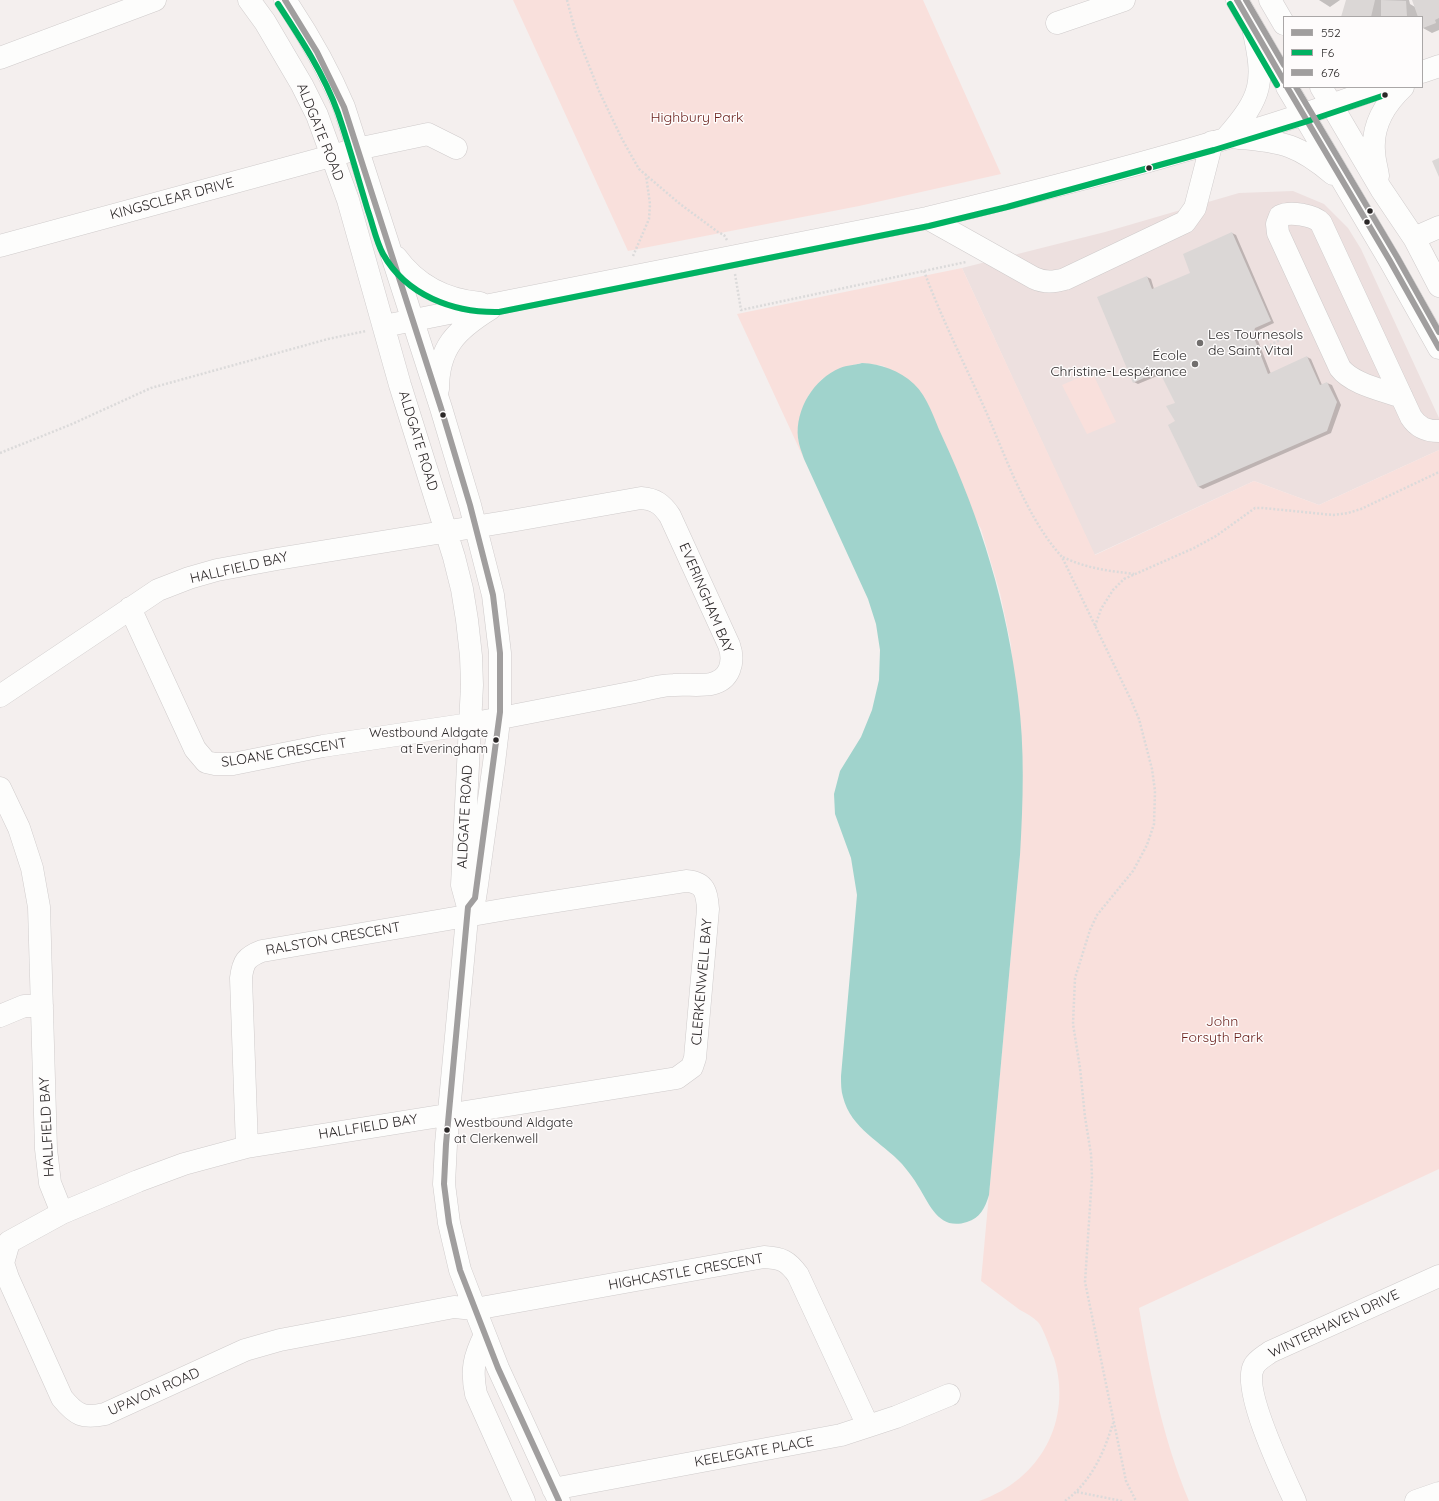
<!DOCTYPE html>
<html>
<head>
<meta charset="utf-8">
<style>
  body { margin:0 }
  #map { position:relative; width:1439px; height:1501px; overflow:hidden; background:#f4efee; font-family:Quicksand,sans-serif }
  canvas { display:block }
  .legend { position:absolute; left:1283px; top:16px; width:140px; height:72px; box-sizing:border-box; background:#fefcfc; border:1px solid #aaa7a7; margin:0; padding:5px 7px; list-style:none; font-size:12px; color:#2b2828 }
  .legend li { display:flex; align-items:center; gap:8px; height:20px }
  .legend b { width:20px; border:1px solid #aaa7a7 }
</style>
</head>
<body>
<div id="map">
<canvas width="1439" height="1501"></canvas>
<ul class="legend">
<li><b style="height:5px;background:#a09e9e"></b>552</li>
<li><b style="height:5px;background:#00b262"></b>F6</li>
<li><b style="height:5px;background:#a09e9e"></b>676</li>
</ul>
</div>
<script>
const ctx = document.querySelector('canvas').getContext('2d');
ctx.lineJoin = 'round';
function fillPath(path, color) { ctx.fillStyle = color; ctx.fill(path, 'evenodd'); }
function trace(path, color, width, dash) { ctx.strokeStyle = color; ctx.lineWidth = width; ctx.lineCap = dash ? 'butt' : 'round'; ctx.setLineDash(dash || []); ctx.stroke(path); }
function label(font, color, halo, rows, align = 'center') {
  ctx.font = font + ' Quicksand,sans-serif'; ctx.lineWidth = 3; ctx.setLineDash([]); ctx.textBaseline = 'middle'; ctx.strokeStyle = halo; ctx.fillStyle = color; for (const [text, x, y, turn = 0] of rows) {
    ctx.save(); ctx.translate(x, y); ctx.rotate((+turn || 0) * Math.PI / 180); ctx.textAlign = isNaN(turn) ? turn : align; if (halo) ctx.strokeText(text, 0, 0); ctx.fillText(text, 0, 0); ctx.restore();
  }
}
const built = new Path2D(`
  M 1293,191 L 1324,204 L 1348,228 L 1361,249 L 1439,418 L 1439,450 L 1319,505 L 1254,481 L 1094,555 L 962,268 L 1105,232 L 1239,193 Z`);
const green = new Path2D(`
  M 513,0 L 923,0 L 1001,174 L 859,206 L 628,251 Z
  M 962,268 L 1095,555 L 1254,481 L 1319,505 L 1439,450 L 1439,1169 L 1139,1308 C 1150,1374 1163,1439 1189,1501 L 979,1501 C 1040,1480 1073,1421 1054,1358 C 1051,1351 1043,1327 1038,1322 C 1033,1317 1026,1313 1020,1310 C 1007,1300 994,1291 981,1281 L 1020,855 L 1011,645 L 1000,593 L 981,529 L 884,366 L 862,363 L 841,368 L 822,379 L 808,396 L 798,438 L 804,459 L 737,314 Z
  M 1092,372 L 1116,422 L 1087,434 L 1062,385 Z`);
const water = new Path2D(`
  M 862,363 C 881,364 899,370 914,384 C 928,397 934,419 942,436 C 981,520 1007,605 1018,696 C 1025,749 1023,802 1020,855 L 989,1195 C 985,1208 980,1218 967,1222 C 939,1231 930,1205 918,1186 C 914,1179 908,1171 902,1164 C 882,1142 851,1129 843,1097 C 841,1091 841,1083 841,1076 L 857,895 L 851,858 L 835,814 L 834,794 L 840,771 L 861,737 L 872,710 L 879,680 L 880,650 L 876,624 L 868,599 L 804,459 C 802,453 799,446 798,438 C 795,409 814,379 840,368 C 847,365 855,365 862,363 Z`);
const shadow = new Path2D(`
  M 1319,0 L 1340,0 L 1330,7 Z
  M 1347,0 L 1409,0 L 1410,4 L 1415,7 L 1413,0 L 1439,0 L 1439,30 L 1432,33 L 1423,28 L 1422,17 L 1342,17 Z
  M 1232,233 L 1236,235 L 1274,323 L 1259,330 L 1257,338 L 1271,374 L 1307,357 L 1311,359 L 1322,385 L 1327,383 L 1332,385 L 1341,405 L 1331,433 L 1203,489 L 1199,487 L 1170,425 L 1176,422 L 1177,404 L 1162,374 L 1138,384 L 1134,382 L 1147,277 L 1151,279 L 1154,289 L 1191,274 Z`);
const building = new Path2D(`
  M 1346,0 L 1375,0 L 1371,17 L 1341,17 Z
  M 1381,0 L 1406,1 L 1407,17 L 1381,17 Z
  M 1412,0 L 1439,0 L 1439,18 L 1435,20 L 1436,23 L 1423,28 L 1422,17 L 1418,17 Z
  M 1439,158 L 1439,177 L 1432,161 Z
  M 1232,232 L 1271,321 L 1255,328 L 1253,335 L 1268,374 L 1307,356 L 1320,385 L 1327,382 L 1337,402 L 1327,431 L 1198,487 L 1168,425 L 1175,421 L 1166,406 L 1175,403 L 1159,371 L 1133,383 L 1097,297 L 1147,276 L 1152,289 L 1190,273 L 1183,254 Z`);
const path = new Path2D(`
  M 567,0 L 575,30 L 599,91 L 622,139 L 639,169 L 680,204 L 718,232 L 724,235 L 727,240
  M 633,256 L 649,219 L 650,204 L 646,175
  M 924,271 C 941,317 964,363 984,407 C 1006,457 1026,517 1062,557 L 1131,700 L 1139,719 L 1152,769 L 1155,791 L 1154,824 L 1147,845 L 1133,871 L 1097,915 L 1090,930 L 1075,978 L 1073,1024 L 1080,1068 L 1085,1117 L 1091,1154 L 1092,1177 L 1085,1282 L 1126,1481 L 1136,1501
  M 735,274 L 741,310 L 966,262
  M 1259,350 L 1302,330
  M 0,453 L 72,424 L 151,388 L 328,339 L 366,331
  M 1063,557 C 1085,568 1109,571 1134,574
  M 1095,626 L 1101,609 L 1113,590 L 1124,579 L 1194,548 L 1216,536 L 1255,508 L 1263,508 L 1333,515 L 1348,513 L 1361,509 L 1439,472
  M 1077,1492 L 1122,1501
  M 1065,1501 C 1091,1482 1104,1453 1113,1423`);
const minor = new Path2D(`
  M 249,0 L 265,22 L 302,85 L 317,115 L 348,200 L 400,385 L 454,557 L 462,589 L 467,620 L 471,656 L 472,685 L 462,885 L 468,907 L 446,1144 L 444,1184 L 449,1223 L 460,1270 L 478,1317 L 498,1368 L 559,1501
  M 285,0 C 308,34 328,69 344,107 L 441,408 L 470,505 L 493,595 L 500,653 L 500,712 L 494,763 L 477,885 L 475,898 L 468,907
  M 1237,0 L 1284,81
  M 1270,0 L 1284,24
  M 1057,23 L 1124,0
  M 0,58 L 155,0
  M 1422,72 L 1439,66
  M 1287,87 L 1390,261 L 1439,348
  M 1321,87 L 1381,189 L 1414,238 L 1439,286
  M 1226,138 C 1263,96 1265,82 1253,28
  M 1239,138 C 1283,141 1300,146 1333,174
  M 1378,176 C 1377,168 1374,159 1374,151 C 1372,126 1385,104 1403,87
  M 927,218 L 1034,278 C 1045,283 1054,282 1065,279 L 1185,222 L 1195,208 L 1212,142
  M 1414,238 L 1439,227
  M 0,246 L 357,149 L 428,134 L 456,148
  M 396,257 C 417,286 445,300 480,303
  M 384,326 L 927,218 C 1080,181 1234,141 1382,87
  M 438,389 C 438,348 456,330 490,309
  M 1402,397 C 1383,390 1352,384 1340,368 L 1278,233 L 1277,224 L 1280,216 C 1290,211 1314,215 1321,223 L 1411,417 C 1418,428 1427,431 1439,431
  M 0,696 L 158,590 L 189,578 L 217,570 L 277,559 L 511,521 L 641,498 C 655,499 662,504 670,516 L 729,645 C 735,662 730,680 711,684 C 702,686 684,684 674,685 C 662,685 651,688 640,691 L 470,724 L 323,746 L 233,764 L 215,764 L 206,762 L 195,749 L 130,608
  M 0,788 L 19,828 L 32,868 L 39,907 L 46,1149 L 50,1183 L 62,1213 L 138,1181 L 184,1164 L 247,1147 L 677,1078 L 692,1067 L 695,1058 L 708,909 C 707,893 705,882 686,881 L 507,909 L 262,951 C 246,957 243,962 241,978 L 247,1147
  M 0,1016 L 24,1006 L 42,1006
  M 62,1213 L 9,1242 L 3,1263 L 8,1278 L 62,1398 C 76,1415 83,1419 105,1414 L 245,1350 L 280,1340 L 454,1307 L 475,1309 L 764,1257 C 782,1258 788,1261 798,1275 L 868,1426
  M 485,1335 C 474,1357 471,1370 476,1394 L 524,1501
  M 553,1489 L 841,1435 L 896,1417 L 949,1395
  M 1295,1501 C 1284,1477 1241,1388 1254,1366 C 1257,1360 1265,1356 1270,1352 L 1439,1276
  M 1416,1501 L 1439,1493`);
const bus1 = new Path2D(`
  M 285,0 L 317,52 L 344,107 L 441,408 L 470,505 L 493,595 L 500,653 L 500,712 L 475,898 L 468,907 L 446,1144 L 444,1184 L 449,1223 L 460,1270 L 498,1368 L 559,1501
  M 1237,0 L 1284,81
  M 1287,87 L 1390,261 L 1439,348`);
const bus2 = new Path2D(`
  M 278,4 C 301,39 324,74 338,113 C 349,145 358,178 368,211 C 373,225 376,241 383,254 C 406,295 453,313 499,312 L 929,226 L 1007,207 L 1214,150 L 1305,122 L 1385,95
  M 1230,4 L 1277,85`);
const bus3 = new Path2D(`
  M 1246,0 L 1284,65
  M 1296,87 L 1397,257 L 1439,332`);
const markers = [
  [1385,95,3.5,"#2b2828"],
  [1149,168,3.5,"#2b2828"],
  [1370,211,3.5,"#2b2828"],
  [1367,222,3.5,"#2b2828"],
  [1200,343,4,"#716e6d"],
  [1195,364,4,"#716e6d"],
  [443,415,3.5,"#2b2828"],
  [496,740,3.5,"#2b2828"],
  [447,1130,3.5,"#2b2828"]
];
const busNames = [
  ["Westbound Aldgate",488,733],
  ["at Everingham",488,749],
  ["Westbound Aldgate",454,1123,"left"],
  ["at Clerkenwell",454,1139,"left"]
];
const parkNames = [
  ["Highbury Park",697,118],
  ["John",1222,1022],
  ["Forsyth Park",1222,1038]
];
const streetNames = [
  ["ALDGATE ROAD",320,132,68],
  ["KINGSCLEAR DRIVE",172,199,-15],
  ["ALDGATE ROAD",418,441,73],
  ["HALLFIELD BAY",239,568,-13],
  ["EVERINGHAM BAY",706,598,67],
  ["SLOANE CRESCENT",284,753,-9],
  ["ALDGATE ROAD",465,817,-87],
  ["RALSTON CRESCENT",333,939,-10],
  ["CLERKENWELL BAY",702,982,-85],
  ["HALLFIELD BAY",47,1127,-93],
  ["HALLFIELD BAY",368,1127,-9],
  ["HIGHCASTLE CRESCENT",686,1272,-10],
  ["WINTERHAVEN DRIVE",1334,1324,-25],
  ["UPAVON ROAD",154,1392,-24],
  ["KEELEGATE PLACE",754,1452,-10]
];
const poiNames = [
  ["Les Tournesols",1208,335],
  ["de Saint Vital",1208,351],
  ["École",1187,356,"right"],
  ["Christine-Lespérance",1187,372,"right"]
];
fillPath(built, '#ede0df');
fillPath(green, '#f9e0dc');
fillPath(water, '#a0d3cc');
fillPath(shadow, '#0003');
fillPath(building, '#dbd7d6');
trace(minor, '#cfcbcb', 23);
trace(path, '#dbdada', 2.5, [2, 2]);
trace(minor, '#fdfdfc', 22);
trace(bus1, '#a09e9e', 6);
trace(bus2, '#00b262', 6);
trace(bus3, '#a09e9e', 6);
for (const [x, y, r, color] of markers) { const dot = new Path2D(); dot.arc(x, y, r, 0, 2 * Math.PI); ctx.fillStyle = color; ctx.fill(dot); trace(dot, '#fefcfc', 1.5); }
label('13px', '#2b2828', '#fefcfc', busNames, 'right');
label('14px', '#691f1a', '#fefcfc', parkNames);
label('14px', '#2b2828', '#fefcfc', streetNames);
label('14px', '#2b2828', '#fefcfc', poiNames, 'left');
</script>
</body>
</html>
